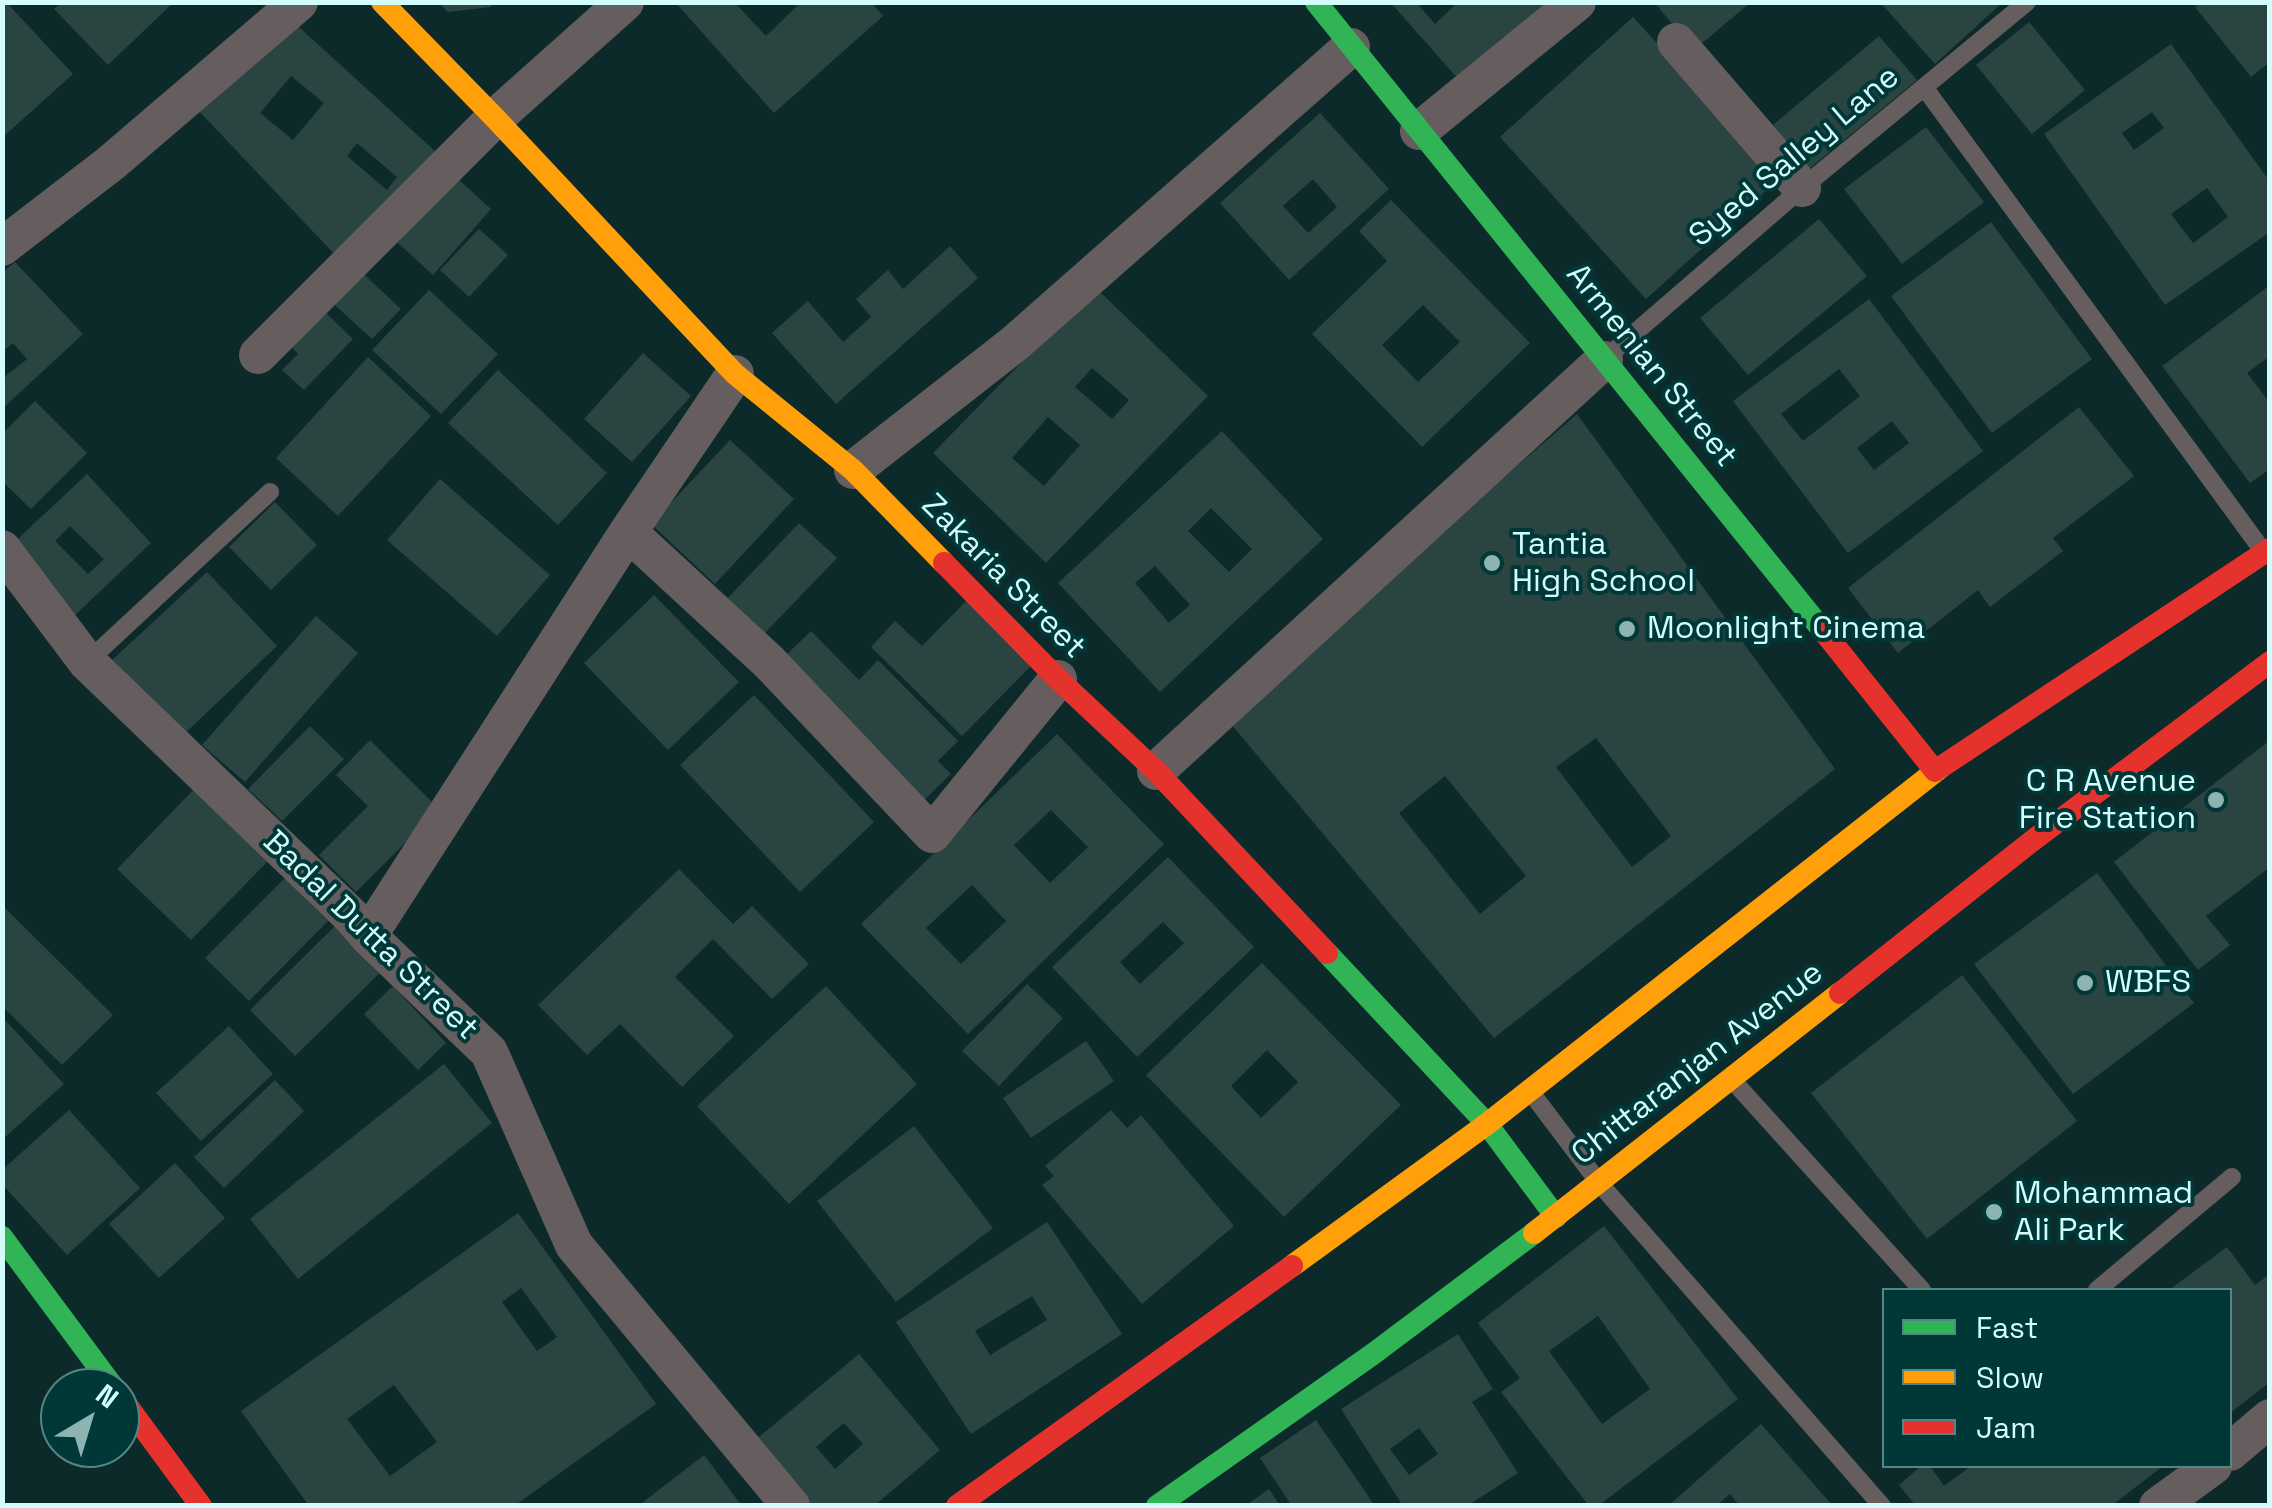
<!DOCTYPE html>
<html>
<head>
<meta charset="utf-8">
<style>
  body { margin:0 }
  #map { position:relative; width:2272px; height:1508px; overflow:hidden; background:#0d2a2a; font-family:"Space Grotesk",sans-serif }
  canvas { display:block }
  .frame { position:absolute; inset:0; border:5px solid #d3fdfd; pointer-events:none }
  .legend { position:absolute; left:1882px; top:1288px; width:350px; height:180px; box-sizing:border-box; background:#003737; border:2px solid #548686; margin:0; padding:12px 18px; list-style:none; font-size:30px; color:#d3fdfd }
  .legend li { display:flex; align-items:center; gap:20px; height:50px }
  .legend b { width:50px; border:2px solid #548686 }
  .north { position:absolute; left:40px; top:1368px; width:100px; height:100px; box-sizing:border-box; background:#003737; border:2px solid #548686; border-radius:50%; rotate:38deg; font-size:28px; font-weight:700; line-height:40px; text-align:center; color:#d3fdfd }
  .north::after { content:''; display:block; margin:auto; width:35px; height:45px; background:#8eb3b3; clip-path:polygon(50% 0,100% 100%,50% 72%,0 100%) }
</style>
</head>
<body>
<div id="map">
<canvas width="2272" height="1508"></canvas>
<div class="frame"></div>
<ul class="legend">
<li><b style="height:12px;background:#30b455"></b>Fast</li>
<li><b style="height:12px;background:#ff9f0a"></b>Slow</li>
<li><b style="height:12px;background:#e5322d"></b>Jam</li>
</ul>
<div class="north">N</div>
</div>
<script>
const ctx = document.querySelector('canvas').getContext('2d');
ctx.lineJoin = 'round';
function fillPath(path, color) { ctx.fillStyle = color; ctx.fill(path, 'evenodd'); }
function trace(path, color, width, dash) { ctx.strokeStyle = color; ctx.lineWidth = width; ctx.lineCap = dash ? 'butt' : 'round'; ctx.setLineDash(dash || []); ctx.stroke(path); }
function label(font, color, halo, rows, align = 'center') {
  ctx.font = font + ' "Space Grotesk",sans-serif'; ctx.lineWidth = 8; ctx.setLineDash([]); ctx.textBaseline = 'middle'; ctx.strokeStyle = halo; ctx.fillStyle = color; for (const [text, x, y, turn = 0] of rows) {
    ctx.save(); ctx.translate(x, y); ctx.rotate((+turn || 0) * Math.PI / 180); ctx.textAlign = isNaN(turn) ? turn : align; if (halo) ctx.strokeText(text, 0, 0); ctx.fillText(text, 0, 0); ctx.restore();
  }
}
const building = new Path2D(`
  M 62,2 L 174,2 L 108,65 L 54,9 Z
  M 438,2 L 495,2 L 490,7 L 448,12 Z
  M 675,2 L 734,2 L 766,36 L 801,2 L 871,2 L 883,16 L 774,113 Z
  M 1390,2 L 1416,2 L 1435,24 L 1458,2 L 1543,2 L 1546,6 L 1461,82 Z
  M 1654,2 L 1751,2 L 1694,50 Z
  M 1880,2 L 2003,2 L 1935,64 Z
  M 2201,2 L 2270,2 L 2270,62 L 2251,77 L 2195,7 Z
  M 2,3 L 7,3 L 73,74 L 2,138 Z
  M 288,17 L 436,152 L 339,259 L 197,109 ZM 291,76 L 324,103 L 293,140 L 260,113 ZM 357,143 L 397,177 L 387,190 L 347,156 Z
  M 1633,17 L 1780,178 L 1646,299 L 1500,137 Z
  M 2029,22 L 2085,90 L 2032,134 L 1976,65 Z
  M 1879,36 L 1917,80 L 1809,169 L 1773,125 Z
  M 2171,44 L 2270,182 L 2270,232 L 2165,305 L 2044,134 ZM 2152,112 L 2164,128 L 2134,150 L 2122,133 ZM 2207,188 L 2228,217 L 2193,243 L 2171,214 Z
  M 1320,113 L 1389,189 L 1289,280 L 1220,203 ZM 1313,179 L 1337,207 L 1308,233 L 1283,206 Z
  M 1926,127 L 1984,202 L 1902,264 L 1844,189 Z
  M 449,171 L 491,209 L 433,275 L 387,233 Z
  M 1391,200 L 1530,343 L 1422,447 L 1312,334 L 1387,261 L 1359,231 ZM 1423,305 L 1460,342 L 1418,382 L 1382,345 Z
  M 1819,219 L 1867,276 L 1748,375 L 1700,318 Z
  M 1991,222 L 2092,359 L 1992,433 L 1891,296 Z
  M 479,229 L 508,255 L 469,297 L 440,270 Z
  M 950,246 L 978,278 L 836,404 L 772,333 L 808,301 L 843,342 L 871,317 L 856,299 L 888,270 L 903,289 Z
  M 15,262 L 83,334 L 2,409 L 2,379 L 27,359 L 13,343 L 2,352 L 2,273 Z
  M 354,265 L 401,309 L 372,339 L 325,296 Z
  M 2270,285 L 2270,356 L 2247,373 L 2270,403 L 2270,469 L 2250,483 L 2162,366 Z
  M 1095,287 L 1208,396 L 1046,563 L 933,453 ZM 1092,368 L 1129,400 L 1112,419 L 1075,387 ZM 1048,417 L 1080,445 L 1044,486 L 1012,458 Z
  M 429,290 L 498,354 L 441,414 L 372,350 Z
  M 1869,299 L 1983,451 L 1848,553 L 1733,401 ZM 1839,369 L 1860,396 L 1803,441 L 1781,414 ZM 1892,421 L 1909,443 L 1874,470 L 1857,448 Z
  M 318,305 L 353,339 L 304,390 L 282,370 L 298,354 L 285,340 Z
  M 643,353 L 691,396 L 632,462 L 584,419 Z
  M 368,357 L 431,416 L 338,516 L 276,458 Z
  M 498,370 L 607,473 L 558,525 L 448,423 Z
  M 35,401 L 87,453 L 31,509 L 2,481 L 2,434 Z
  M 2079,407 L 2134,476 L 2053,538 L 2063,551 L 1990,607 L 1978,590 L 1898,653 L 1848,588 Z
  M 1577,414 L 1835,769 L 1494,1038 L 1226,718 ZM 1596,738 L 1671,836 L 1632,867 L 1556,767 ZM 1445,776 L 1526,876 L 1480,914 L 1399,813 Z
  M 1222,431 L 1323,539 L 1160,692 L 1058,583 ZM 1211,508 L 1252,549 L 1229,572 L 1188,531 ZM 1155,566 L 1190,605 L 1169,623 L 1135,583 Z
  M 730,440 L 794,499 L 715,584 L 651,524 Z
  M 87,474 L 151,543 L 73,617 L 8,548 ZM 70,526 L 104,559 L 88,574 L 55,541 Z
  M 440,479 L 550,575 L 497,636 L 387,540 Z
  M 275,502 L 317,545 L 271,590 L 229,547 Z
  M 799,523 L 837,558 L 761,637 L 724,602 Z
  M 207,572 L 277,646 L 182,736 L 111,661 Z
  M 654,595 L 739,682 L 668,750 L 584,663 Z
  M 967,600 L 1033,664 L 962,736 L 871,647 L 895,621 L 922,646 Z
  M 316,616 L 358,653 L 245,782 L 202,745 Z
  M 811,631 L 859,680 L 878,660 L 958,741 L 938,761 L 951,774 L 920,804 L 779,662 Z
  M 754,695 L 874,822 L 800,892 L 680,765 Z
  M 310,726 L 344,759 L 282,821 L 248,789 Z
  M 1057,734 L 1164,844 L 968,1034 L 861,924 ZM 1051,810 L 1088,847 L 1050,883 L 1014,845 ZM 972,885 L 1006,921 L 961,964 L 926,928 Z
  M 370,740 L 439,809 L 356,892 L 319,855 L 368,806 L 336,775 Z
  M 2270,740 L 2270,867 L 2206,916 L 2230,945 L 2198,970 L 2114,862 Z
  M 198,785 L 272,857 L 191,940 L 117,869 Z
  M 1168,857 L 1254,947 L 1137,1057 L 1052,967 ZM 1163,922 L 1184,943 L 1140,984 L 1120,962 Z
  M 679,869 L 733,924 L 752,906 L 809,964 L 772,999 L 713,939 L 675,977 L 734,1036 L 682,1087 L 620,1024 L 587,1055 L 538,1005 Z
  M 2097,873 L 2194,1003 L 2073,1094 L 1974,964 Z
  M 285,878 L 328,921 L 249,1001 L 205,958 Z
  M 2,905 L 113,1015 L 62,1065 L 2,1006 Z
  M 339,922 L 385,968 L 295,1056 L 250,1010 Z
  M 1262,963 L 1401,1105 L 1284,1217 L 1146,1075 ZM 1267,1050 L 1298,1082 L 1261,1118 L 1231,1086 Z
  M 1962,975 L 2077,1121 L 1927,1239 L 1811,1093 Z
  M 1027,984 L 1063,1018 L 999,1086 L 962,1051 Z
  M 393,986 L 446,1043 L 418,1070 L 364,1014 Z
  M 826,986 L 917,1084 L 789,1204 L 697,1106 Z
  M 6,1021 L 64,1084 L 2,1140 L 2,1024 Z
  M 229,1026 L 273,1074 L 201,1141 L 156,1093 Z
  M 1086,1041 L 1114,1081 L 1031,1138 L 1003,1098 Z
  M 444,1064 L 492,1123 L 298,1279 L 250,1219 Z
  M 275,1080 L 304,1111 L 224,1188 L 194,1157 Z
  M 69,1110 L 140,1188 L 67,1255 L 2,1184 L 2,1170 Z
  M 1111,1110 L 1127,1128 L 1141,1115 L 1234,1226 L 1142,1304 L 1042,1185 L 1054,1176 L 1045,1166 Z
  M 914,1126 L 993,1228 L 896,1302 L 817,1201 Z
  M 175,1163 L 225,1218 L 159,1278 L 109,1224 Z
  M 518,1213 L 656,1404 L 514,1506 L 309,1506 L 241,1411 ZM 521,1288 L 557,1337 L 537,1351 L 502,1302 ZM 394,1385 L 437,1442 L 390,1476 L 347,1419 Z
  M 1047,1222 L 1122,1334 L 971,1434 L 896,1322 ZM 1032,1296 L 1047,1320 L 990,1355 L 975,1331 Z
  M 1604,1226 L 1738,1399 L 1598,1506 L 1589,1506 L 1501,1392 L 1520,1378 L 1478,1323 ZM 1598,1316 L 1650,1389 L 1602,1424 L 1549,1351 Z
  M 2227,1247 L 2255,1285 L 2270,1274 L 2270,1382 L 2230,1413 L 2230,1290 L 2169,1290 Z
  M 1458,1334 L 1493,1389 L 1472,1402 L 1518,1473 L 1467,1506 L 1403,1506 L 1341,1409 ZM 1419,1428 L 1438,1454 L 1409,1475 L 1390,1449 Z
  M 859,1354 L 940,1450 L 874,1506 L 798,1506 L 748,1446 ZM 844,1423 L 863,1444 L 835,1469 L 816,1447 Z
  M 1316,1420 L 1375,1506 L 1292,1506 L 1260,1458 Z
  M 1761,1424 L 1833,1506 L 1740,1506 L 1730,1494 L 1716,1506 L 1668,1506 Z
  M 704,1455 L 742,1506 L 638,1506 Z
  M 1921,1466 L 1930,1466 L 1944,1486 L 1971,1466 L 2163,1466 L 2111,1506 L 1916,1506 L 1899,1485 Z
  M 1269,1489 L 1280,1506 L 1245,1506 Z`);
const lane = new Path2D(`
  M 1924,87 L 2260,547
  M 1608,356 L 1802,188 L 2027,2
  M 87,662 L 270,492
  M 1735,1083 L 1922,1290
  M 1533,1095 L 1600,1184 L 1882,1506
  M 2097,1290 L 2232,1177`);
const street = new Path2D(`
  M 1676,42 L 1802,188
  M 1419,131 L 1577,2
  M 2,247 L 111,163 L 299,2
  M 258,355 L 495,118 L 625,2
  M 853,470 L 1014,344 L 1351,47
  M 628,532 L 769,662 L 932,834 L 1058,679
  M 2,549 L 87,662 L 351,916 L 368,936 L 489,1052 L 574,1245 L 791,1506
  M 1156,771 L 1604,360
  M 368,936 L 628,532 L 735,374
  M 2230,1452 L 2270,1418
  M 2158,1506 L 2213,1466`);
const fast = new Path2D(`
  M 1316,2 L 1824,632
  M 1327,953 L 1487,1124 L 1556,1217
  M 2,1237 L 114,1388
  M 1157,1506 L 1373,1354 L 1534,1233`);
const slow = new Path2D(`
  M 382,2 L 495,118 L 735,374 L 853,470 L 944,563
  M 1534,1233 L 1840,993
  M 1292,1266 L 1487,1124 L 1941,767`);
const jam = new Path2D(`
  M 944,563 L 1058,679 L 1156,771 L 1327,953
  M 1824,632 L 1935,771
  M 1941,767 L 2270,549
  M 1840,993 L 2032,841 L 2270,662
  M 120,1396 L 201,1506
  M 957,1506 L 1292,1266`);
const markers = [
  [1492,563,10,"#8eb3b3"],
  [1627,629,10,"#8eb3b3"],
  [2216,800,10,"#8eb3b3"],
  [2085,983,10,"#8eb3b3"],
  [1994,1212,10,"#8eb3b3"]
];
const streetNames = [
  ["Syed Salley Lane",1795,157,-40],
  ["Armenian Street",1651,366,51],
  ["Zakaria Street",1003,577,45],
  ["Badal Dutta Street",370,936,44],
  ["Chittaranjan Avenue",1698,1064,-38]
];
const poiNames = [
  ["Tantia",1512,545],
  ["High School",1512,582],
  ["Moonlight Cinema",1647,629],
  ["C R Avenue",2196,782,"right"],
  ["Fire Station",2196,819,"right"],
  ["WBFS",2105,983],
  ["Mohammad",2014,1194],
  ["Ali Park",2014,1231]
];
fillPath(building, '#2a4442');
trace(lane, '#655d5e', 18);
trace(street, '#655d5e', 38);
trace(fast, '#30b455', 22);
trace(slow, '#ff9f0a', 22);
trace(jam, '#e5322d', 22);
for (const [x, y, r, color] of markers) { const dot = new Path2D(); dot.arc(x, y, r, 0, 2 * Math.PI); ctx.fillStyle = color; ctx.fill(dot); trace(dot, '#003737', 4); }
label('32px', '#d3fdfd', '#003737', streetNames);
label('32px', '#d3fdfd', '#003737', poiNames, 'left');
</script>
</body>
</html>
